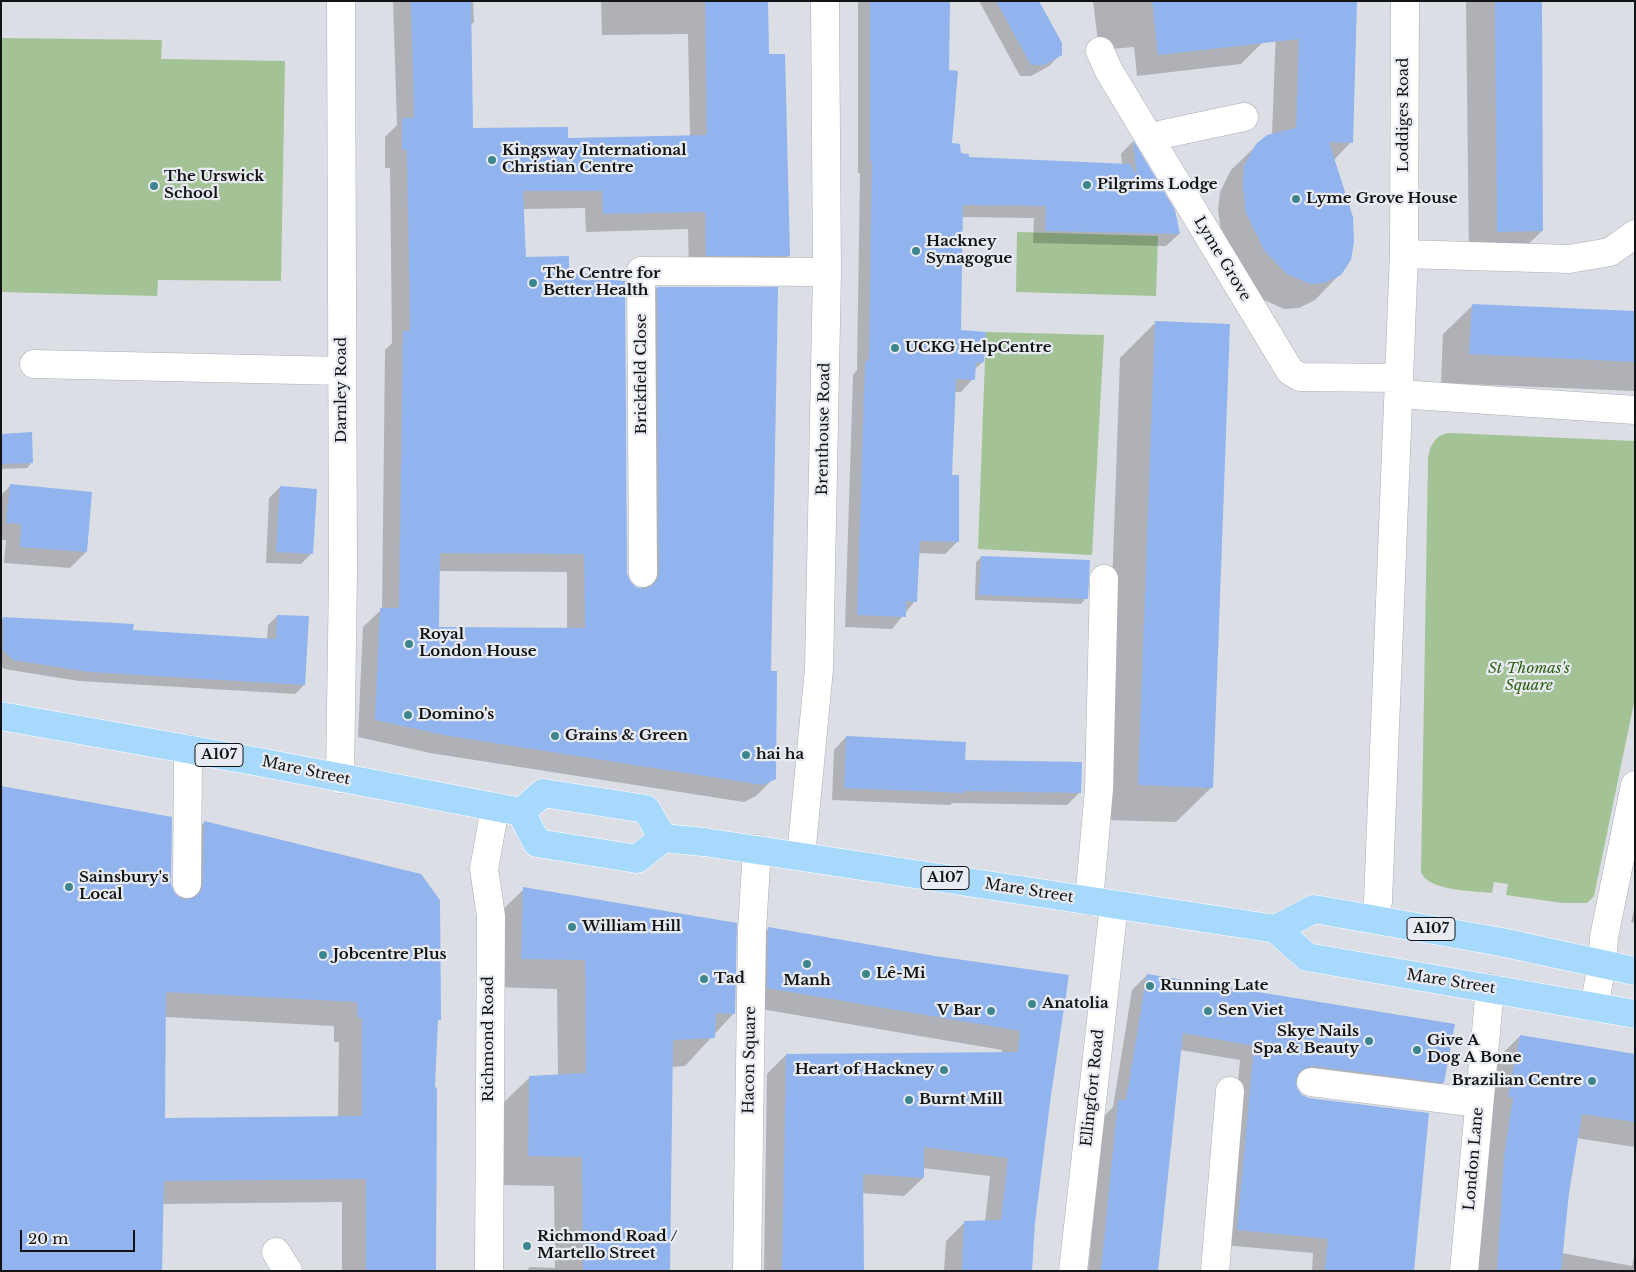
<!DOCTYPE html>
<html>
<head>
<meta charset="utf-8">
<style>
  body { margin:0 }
  #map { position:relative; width:1636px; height:1272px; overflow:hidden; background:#dbdee4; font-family:"Libre Baskerville",serif }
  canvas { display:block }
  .frame { position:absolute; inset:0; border:2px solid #121315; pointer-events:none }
  .scale { position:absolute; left:20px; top:1230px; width:115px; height:22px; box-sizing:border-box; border:2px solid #121315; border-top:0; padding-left:6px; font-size:15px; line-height:18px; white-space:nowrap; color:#121315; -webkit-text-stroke:4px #e8ebf1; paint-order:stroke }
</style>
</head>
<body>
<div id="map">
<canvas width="1636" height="1272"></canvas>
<div class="frame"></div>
<div class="scale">20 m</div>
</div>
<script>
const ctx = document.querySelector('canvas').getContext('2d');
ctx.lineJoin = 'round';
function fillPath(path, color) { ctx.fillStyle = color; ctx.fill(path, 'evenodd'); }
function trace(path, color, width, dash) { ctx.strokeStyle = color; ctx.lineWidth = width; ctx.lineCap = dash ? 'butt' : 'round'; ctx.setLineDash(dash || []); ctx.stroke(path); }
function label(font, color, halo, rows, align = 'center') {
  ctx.font = font + ' "Libre Baskerville",serif'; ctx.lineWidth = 4.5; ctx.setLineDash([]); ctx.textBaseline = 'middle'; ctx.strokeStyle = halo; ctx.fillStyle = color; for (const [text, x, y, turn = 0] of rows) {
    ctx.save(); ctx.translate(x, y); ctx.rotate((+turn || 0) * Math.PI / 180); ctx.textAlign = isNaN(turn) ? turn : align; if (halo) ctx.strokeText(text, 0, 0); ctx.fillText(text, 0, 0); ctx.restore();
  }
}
const green = new Path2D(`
  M 1,38 L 162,40 L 161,59 L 285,61 L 281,281 L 158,280 L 157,296 L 1,292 Z
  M 1017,232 L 1158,236 L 1156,296 L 1016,292 Z
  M 986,332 L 1104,335 L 1092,555 L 978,549 Z
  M 1450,433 L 1635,441 L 1635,698 L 1594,896 L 1587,903 L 1562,903 L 1506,895 L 1508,884 L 1494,882 L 1492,893 C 1475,891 1427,891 1421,872 L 1428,460 C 1429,447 1435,434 1450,433 Z`);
const shadow = new Path2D(`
  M 393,1 L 473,1 L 474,22 L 470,26 L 471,129 L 567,139 L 690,136 L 688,34 L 602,35 L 601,1 L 767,1 L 768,55 L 788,256 L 771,274 L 689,273 L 688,229 L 586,232 L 585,208 L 523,209 L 525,258 L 568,275 L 626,573 L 629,582 L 635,588 L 641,589 L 639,306 L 657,288 L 769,672 L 774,778 L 756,796 L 744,802 L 430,753 L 358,737 L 363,627 L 382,609 L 385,350 L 392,343 L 390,168 L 385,168 L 385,137 L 397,125 ZM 439,571 L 567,572 L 567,629 L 438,628 Z
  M 858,1 L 949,1 L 947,72 L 951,144 L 959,154 L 967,159 L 1122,165 L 1121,154 L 1132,142 L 1174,211 L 1179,234 L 1166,246 L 1033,243 L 1034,218 L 961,217 L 959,332 L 983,362 L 974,370 L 973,379 L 961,392 L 954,392 L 951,476 L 958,541 L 945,554 L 918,553 L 915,601 L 892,629 L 845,627 L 853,375 L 857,370 L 860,173 L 858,173 Z
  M 979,1 L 1037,1 L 1061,54 L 1049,66 L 1031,76 L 1020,76 Z
  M 1093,1 L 1171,1 L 1262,43 L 1241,64 L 1137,76 L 1134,47 L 1099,50 Z
  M 1277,1 L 1356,1 L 1351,142 L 1334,160 L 1340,274 L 1315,300 L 1299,308 L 1284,309 L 1262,299 L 1222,239 L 1218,210 L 1220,192 L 1231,170 L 1257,145 L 1272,135 Z
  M 1466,1 L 1540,1 L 1542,231 L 1513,259 L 1469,260 Z
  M 1472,306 L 1635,312 L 1635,391 L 1441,383 L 1443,334 Z
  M 1155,323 L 1212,787 L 1176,822 L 1104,820 L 1120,358 Z
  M 1,435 L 32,462 L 27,468 L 1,469 Z
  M 11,485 L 86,552 L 70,568 L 4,563 L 6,540 L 1,540 L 1,495 Z
  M 280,487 L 312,553 L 301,564 L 266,563 L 269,498 Z
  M 981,557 L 1086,598 L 1081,604 L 975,600 L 976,562 Z
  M 277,616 L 304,685 L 295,694 L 79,681 L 4,669 L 1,666 L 1,620 L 3,618 L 132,632 L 267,639 L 268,625 Z
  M 846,737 L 964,761 L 1080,792 L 1067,805 L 952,803 L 950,805 L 832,800 L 834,750 Z
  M 204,823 L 439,1019 L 437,1022 L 434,1088 L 435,1271 L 342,1271 L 342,1202 L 162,1204 L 24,1271 L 170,885 L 173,893 L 179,900 L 181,847 ZM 165,1017 L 334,1026 L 334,1042 L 339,1042 L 338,1117 L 163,1119 Z
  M 524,889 L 734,1013 L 685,1066 L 672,1067 L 669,1271 L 526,1271 L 530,1267 L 555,1268 L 554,1186 L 500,1185 L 501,1105 L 530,1077 L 558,1075 L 557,989 L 493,987 L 495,917 Z
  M 1635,905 L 1635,923 L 1631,922 Z
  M 768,929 L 935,957 L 1068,976 L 1049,1095 L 1034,1223 L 1031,1271 L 944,1271 L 946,1241 L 965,1222 L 985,1222 L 990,1176 L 923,1168 L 923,1178 L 904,1196 L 862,1193 L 862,1271 L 764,1271 L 767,1074 L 786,1055 L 1001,1054 L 1002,1050 L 749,1007 L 750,947 Z
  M 1147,975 L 1443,1082 L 1428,1098 L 1295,1082 L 1296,1089 L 1413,1271 L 1312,1271 L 1313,1253 L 1223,1245 L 1240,1060 L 1180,1050 L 1156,1271 L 1088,1271 L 1104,1116 L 1113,1107 L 1132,990 Z
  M 1520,1036 L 1635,1055 L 1635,1147 L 1576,1138 L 1567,1193 L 1562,1253 L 1632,1266 L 1635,1251 L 1635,1271 L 1477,1271 L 1487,1118 L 1498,1058 Z`);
const building = new Path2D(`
  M 411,1 L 471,1 L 473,128 L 568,127 L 568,138 L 707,135 L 705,1 L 768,1 L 769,54 L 785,54 L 790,256 L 706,256 L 705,212 L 603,214 L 602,191 L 523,191 L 526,257 L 569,256 L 569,274 L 621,273 L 621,281 L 625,281 L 627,573 L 630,581 L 636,587 L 644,589 L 651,586 L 657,580 L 659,573 L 657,287 L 778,287 L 771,671 L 777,671 L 776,779 L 763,785 L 449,736 L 375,720 L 380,608 L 399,608 L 403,331 L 410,331 L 407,150 L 402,150 L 402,118 L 414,118 ZM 440,553 L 584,554 L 585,628 L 439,627 Z
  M 870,1 L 950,1 L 949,70 L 958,71 L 952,143 L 960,144 L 961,153 L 969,154 L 969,157 L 1130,164 L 1137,175 L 1133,140 L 1175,210 L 1180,234 L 1045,231 L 1046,206 L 963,205 L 961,330 L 986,332 L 984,362 L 976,363 L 975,380 L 956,379 L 952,475 L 959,475 L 959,542 L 920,541 L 917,602 L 906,601 L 906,617 L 857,615 L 865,361 L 869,361 L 872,161 L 870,161 Z
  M 996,1 L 1039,1 L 1062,43 L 1062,55 L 1044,65 L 1031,65 Z
  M 1152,1 L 1357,1 L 1353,143 L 1329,142 L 1353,217 L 1354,242 L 1351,260 L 1341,275 L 1325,283 L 1310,284 L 1287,274 L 1264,250 L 1246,213 L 1243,185 L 1244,165 L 1256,144 L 1267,135 L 1296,128 L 1299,39 L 1158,55 Z
  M 1495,1 L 1542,1 L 1543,231 L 1497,232 Z
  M 1472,304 L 1635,311 L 1635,362 L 1469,354 Z
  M 1155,321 L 1230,324 L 1213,788 L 1138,785 Z
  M 32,432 L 33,463 L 1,464 L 1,434 Z
  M 10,484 L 92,492 L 87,552 L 20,547 L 21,524 L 6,523 Z
  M 280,486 L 317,489 L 313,554 L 276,552 Z
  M 981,556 L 1090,560 L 1088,599 L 979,595 Z
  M 277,615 L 309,616 L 305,685 L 89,672 L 13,660 L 3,650 L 3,617 L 134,624 L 133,630 L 276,639 Z
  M 846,736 L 966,742 L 965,760 L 1082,762 L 1081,793 L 964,791 L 964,793 L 844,788 Z
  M 1,786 L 172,817 L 171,884 L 174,892 L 179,897 L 186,900 L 195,897 L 200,892 L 203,885 L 204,821 L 421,874 L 440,900 L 441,1020 L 438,1020 L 435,1087 L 437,1088 L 436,1271 L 366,1271 L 366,1179 L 164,1181 L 162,1271 L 1,1271 ZM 166,992 L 357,1002 L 358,1018 L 362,1018 L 362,1116 L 165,1118 Z
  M 523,887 L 737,923 L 735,1014 L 716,1013 L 715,1038 L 673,1040 L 670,1271 L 583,1271 L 582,1157 L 528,1156 L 529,1076 L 586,1073 L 585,960 L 521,959 Z
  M 768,927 L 935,956 L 1069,975 L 1051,1095 L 1035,1223 L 1032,1271 L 962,1271 L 964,1221 L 1001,1220 L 1008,1158 L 924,1147 L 924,1178 L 863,1174 L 864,1270 L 782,1271 L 786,1054 L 1018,1052 L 1020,1031 L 767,988 Z
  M 1147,974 L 1455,1024 L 1444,1083 L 1313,1066 L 1305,1068 L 1299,1072 L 1296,1080 L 1297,1088 L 1302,1095 L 1309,1098 L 1429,1113 L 1414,1271 L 1325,1271 L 1328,1239 L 1237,1230 L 1254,1046 L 1183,1033 L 1158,1271 L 1101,1271 L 1118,1100 L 1126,1100 Z
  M 1520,1035 L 1635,1054 L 1635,1122 L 1582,1114 L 1569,1193 L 1561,1271 L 1497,1271 L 1504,1157 L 1513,1097 L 1508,1097 Z`);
const minor = new Path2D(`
  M 1100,51 L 1109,71 L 1290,371 L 1300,377 L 1399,378
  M 1152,142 L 1164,134 L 1244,117
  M 1404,254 L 1569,259 L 1610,252 L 1635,234
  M 34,364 L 342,371
  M 1399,394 L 1635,410
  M 643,573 L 641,271 L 827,272
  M 340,779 L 343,572 L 341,1
  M 801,856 L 819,669 L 827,272 L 825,1
  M 187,884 L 188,749
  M 1089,901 L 1099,789 L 1104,579
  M 1375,918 L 1378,901 L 1404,254 L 1405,1
  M 1594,1007 L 1602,965 L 1604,937 L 1635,785
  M 1311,1082 L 1478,1103
  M 276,1252 L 288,1271
  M 489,1271 L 491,916 L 484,869 L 495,808
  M 747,1271 L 752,930 L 757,849
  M 1073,1271 L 1114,905
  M 1215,1271 L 1230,1091
  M 1464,1271 L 1490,988`);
const major = new Path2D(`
  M 1,716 L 254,761 L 521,812 L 543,793 L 646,809 L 663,838
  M 521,812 L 537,843 L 637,859 L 663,838 L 704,842 L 1276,929 L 1307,957 L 1635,1014
  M 1276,929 L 1314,909 L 1501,942 L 1635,971`);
const markers = [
  [492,160,5,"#3e868d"],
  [1087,185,5,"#3e868d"],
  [154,186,5,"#3e868d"],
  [1296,199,5,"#3e868d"],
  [916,251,5,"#3e868d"],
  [533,283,5,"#3e868d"],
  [895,348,5,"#3e868d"],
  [409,644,5,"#3e868d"],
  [408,715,5,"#3e868d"],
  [555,736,5,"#3e868d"],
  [746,755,5,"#3e868d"],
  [69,887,5,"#3e868d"],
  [572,927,5,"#3e868d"],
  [323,955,5,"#3e868d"],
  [807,964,5,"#3e868d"],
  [866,974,5,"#3e868d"],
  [704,979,5,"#3e868d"],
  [1150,986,5,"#3e868d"],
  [1032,1004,5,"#3e868d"],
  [991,1011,5,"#3e868d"],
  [1208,1011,5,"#3e868d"],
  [1369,1041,5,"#3e868d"],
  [1417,1050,5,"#3e868d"],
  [944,1070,5,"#3e868d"],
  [1592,1081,5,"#3e868d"],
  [909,1100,5,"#3e868d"],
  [527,1246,5,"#3e868d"]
];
const shields = [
  [219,755,48],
  [945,878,48],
  [1431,929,48]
];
const shieldNames = [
  ["A107",219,755],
  ["A107",945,878],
  ["A107",1431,929]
];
const streetNames = [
  ["Loddiges Road",1404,115,-90],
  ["Lyme Grove",1222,259,59],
  ["Brickfield Close",642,374,-90],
  ["Darnley Road",342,390,-90],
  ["Brenthouse Road",824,429,-89],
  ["Mare Street",306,771,12],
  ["Mare Street",1029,891,9],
  ["Mare Street",1451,982,9],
  ["Richmond Road",489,1039,-90],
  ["Hacon Square",750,1060,-89],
  ["Ellingfort Road",1093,1088,-84],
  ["London Lane",1474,1159,-85]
];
const poiNames = [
  ["Kingsway International",502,151],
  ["Christian Centre",502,168],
  ["The Urswick",164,177],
  ["School",164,194],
  ["Pilgrims Lodge",1097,185],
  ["Lyme Grove House",1306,199],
  ["Hackney",926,242],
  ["Synagogue",926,259],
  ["The Centre for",543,274],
  ["Better Health",543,291],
  ["UCKG HelpCentre",905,348],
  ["Royal",419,635],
  ["London House",419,652],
  ["Domino's",418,715],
  ["Grains & Green",565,736],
  ["hai ha",756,755],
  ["Sainsbury's",79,878],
  ["Local",79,895],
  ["William Hill",582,927],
  ["Jobcentre Plus",333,955],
  ["Lê-Mi",876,974],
  ["Tad",714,979],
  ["Manh",807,981,"center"],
  ["Running Late",1160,986],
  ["Anatolia",1042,1004],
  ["V Bar",981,1011,"right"],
  ["Sen Viet",1218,1011],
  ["Skye Nails",1359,1032,"right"],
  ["Spa & Beauty",1359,1049,"right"],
  ["Give A",1427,1041],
  ["Dog A Bone",1427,1058],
  ["Heart of Hackney",934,1070,"right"],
  ["Brazilian Centre",1582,1081,"right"],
  ["Burnt Mill",919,1100],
  ["Richmond Road /",537,1237],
  ["Martello Street",537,1254]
];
const parkNames = [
  ["St Thomas's",1529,669],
  ["Square",1529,686]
];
fillPath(green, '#a3c396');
fillPath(shadow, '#0003');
fillPath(building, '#91b4ee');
trace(minor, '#abafb5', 29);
trace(major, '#fff', 29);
trace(minor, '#fff', 28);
trace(major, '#a7d9fc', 28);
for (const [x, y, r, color] of markers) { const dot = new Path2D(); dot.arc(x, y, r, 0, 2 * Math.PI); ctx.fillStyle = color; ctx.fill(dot); trace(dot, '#e8ebf1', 2); }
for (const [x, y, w] of shields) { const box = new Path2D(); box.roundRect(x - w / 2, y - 11.5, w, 23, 4); ctx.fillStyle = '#e8ebf1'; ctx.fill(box); trace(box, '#121315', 1); }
label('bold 14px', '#121315', null, shieldNames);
label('15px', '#121315', '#e8ebf1', streetNames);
label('bold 15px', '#121315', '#e8ebf1', poiNames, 'left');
label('italic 15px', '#2c5f0d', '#e8ebf1', parkNames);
</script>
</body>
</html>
